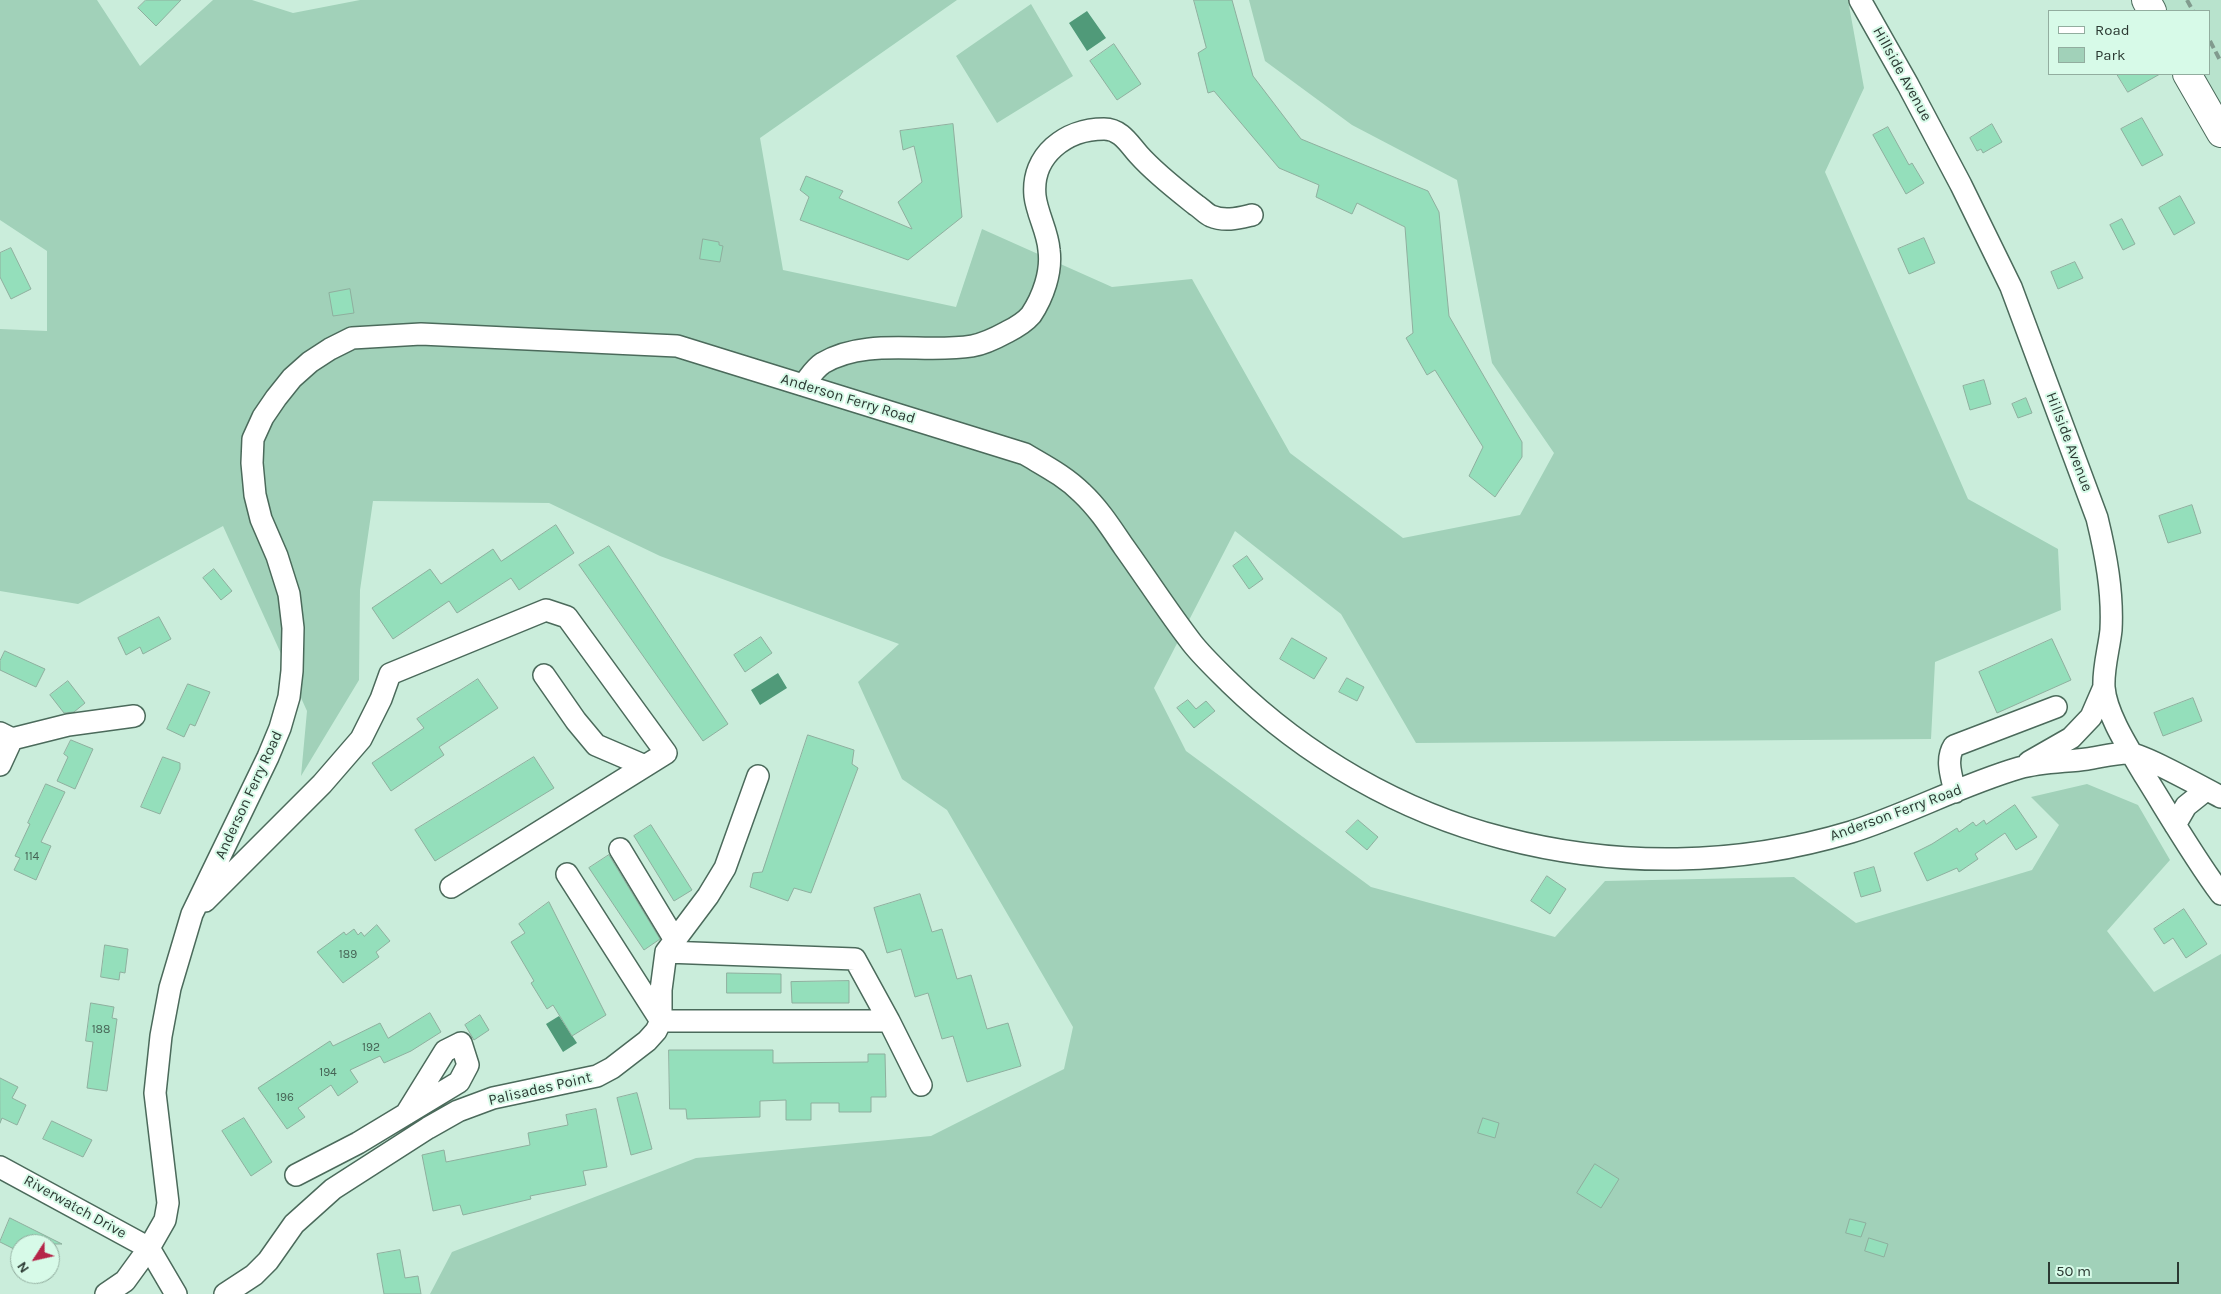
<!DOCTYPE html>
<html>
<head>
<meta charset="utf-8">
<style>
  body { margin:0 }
  #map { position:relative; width:2221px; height:1294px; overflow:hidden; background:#caeddb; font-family:Karla,sans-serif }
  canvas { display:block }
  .legend { position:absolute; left:2048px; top:10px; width:162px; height:65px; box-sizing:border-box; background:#d7fae8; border:1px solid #92ad9f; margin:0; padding:6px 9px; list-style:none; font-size:15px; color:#2b3932 }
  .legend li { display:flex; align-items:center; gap:10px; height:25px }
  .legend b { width:25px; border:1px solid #92ad9f }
  .north { position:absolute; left:10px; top:1234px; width:50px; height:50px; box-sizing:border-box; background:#d7fae8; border:1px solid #92ad9f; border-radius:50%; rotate:235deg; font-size:14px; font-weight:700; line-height:20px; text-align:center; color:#2b3932 }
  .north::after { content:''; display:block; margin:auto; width:18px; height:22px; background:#b52448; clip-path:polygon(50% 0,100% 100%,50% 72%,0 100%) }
  .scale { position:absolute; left:2048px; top:1262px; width:131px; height:22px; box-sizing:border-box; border:2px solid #2b3932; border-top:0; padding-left:6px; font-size:15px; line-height:18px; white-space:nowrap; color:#2b3932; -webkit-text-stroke:4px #d7fae8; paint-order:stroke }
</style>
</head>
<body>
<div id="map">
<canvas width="2221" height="1294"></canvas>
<ul class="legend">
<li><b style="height:6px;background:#fff"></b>Road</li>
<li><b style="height:14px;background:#a1d1b9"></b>Park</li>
</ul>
<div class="north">N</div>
<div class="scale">50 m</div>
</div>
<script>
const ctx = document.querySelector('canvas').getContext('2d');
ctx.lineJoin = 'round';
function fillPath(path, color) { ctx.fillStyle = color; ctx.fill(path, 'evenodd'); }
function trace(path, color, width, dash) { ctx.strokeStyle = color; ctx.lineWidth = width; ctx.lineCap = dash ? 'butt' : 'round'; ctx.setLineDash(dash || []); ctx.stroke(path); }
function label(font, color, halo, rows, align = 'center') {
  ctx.font = font + ' Karla,sans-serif'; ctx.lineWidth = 4; ctx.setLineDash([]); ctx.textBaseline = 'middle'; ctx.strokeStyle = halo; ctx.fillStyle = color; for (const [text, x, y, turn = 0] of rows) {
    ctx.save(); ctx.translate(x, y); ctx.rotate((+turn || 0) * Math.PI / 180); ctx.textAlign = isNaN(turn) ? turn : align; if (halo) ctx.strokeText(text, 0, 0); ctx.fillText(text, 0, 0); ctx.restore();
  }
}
const built = new Path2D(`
  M 2146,0 L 2221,0 L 2221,133 L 2187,74 L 2210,74 L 2210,11 L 2152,11 Z`);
const green = new Path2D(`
  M 0,0 L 97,0 L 140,66 L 213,0 L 252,0 L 293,13 L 360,0 L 957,0 L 760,138 L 783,270 L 956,307 L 982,229 L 1112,287 L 1192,279 L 1290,453 L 1403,538 L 1520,515 L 1554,453 L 1492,363 L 1457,180 L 1352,125 L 1265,61 L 1249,0 L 1848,0 L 1864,88 L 1825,172 L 1968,499 L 2058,549 L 2061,610 L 1935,662 L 1931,739 L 1416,743 L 1341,614 L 1235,531 L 1154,688 L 1186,751 L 1371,887 L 1555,937 L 1605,881 L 1794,877 L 1856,923 L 2032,870 L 2059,825 L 2031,797 L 2087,784 L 2138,805 L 2170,860 L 2107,931 L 2154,992 L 2221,954 L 2221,1294 L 430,1294 L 452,1252 L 696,1158 L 931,1136 L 1064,1069 L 1073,1027 L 947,810 L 902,779 L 858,682 L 899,644 L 660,556 L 549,503 L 373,501 L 360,590 L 359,680 L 301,776 L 307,711 L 223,526 L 78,604 L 0,591 L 0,329 L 47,331 L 47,251 L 0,220 Z
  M 1031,4 L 1073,76 L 997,123 L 956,56 Z`);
const water = new Path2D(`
  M 1087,11 L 1106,38 L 1087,51 L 1069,23 Z
  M 778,673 L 787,688 L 760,705 L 751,690 Z
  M 559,1016 L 577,1043 L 563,1052 L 546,1024 Z`);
const building = new Path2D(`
  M 146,0 L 181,0 L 156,26 L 138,8 Z
  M 1194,0 L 1232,0 L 1253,76 L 1301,139 L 1428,191 L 1439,212 L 1449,316 L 1522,442 L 1522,457 L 1495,497 L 1469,476 L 1483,447 L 1435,370 L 1427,375 L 1406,338 L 1413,333 L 1405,227 L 1357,203 L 1352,214 L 1316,197 L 1319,185 L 1279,168 L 1214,91 L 1208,93 L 1198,53 L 1206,48 Z
  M 1114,44 L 1141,84 L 1117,100 L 1090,61 Z
  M 2117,74 L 2160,74 L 2128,92 Z
  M 2142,118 L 2163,155 L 2142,166 L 2121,129 Z
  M 953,124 L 962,217 L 908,260 L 800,220 L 809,197 L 800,190 L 806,176 L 843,191 L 839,198 L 912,229 L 898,202 L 922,182 L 914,146 L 903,150 L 900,131 Z
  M 1992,124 L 2002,142 L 1983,153 L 1981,149 L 1977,151 L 1970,138 Z
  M 1888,127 L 1909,165 L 1912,163 L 1924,183 L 1906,194 L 1873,135 Z
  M 2180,196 L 2195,223 L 2174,235 L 2159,208 Z
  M 2122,219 L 2135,244 L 2123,250 L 2110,225 Z
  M 1924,238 L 1935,263 L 1909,274 L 1898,249 Z
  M 703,239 L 719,242 L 719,245 L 723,246 L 720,262 L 700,259 Z
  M 11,248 L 31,289 L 11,299 L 0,277 L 0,253 Z
  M 2075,262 L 2083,278 L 2058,289 L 2051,272 Z
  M 350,289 L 354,313 L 333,316 L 329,293 Z
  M 1984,380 L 1991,404 L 1970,410 L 1963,386 Z
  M 2026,398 L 2032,413 L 2018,418 L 2012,404 Z
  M 2192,505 L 2201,533 L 2168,543 L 2159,516 Z
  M 556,525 L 574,553 L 519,590 L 511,578 L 457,613 L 449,601 L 393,639 L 372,608 L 430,569 L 441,584 L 493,549 L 501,561 Z
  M 609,546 L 728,724 L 703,741 L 579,565 Z
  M 1247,556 L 1263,579 L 1249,589 L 1233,566 Z
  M 214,569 L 232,591 L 221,600 L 203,578 Z
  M 159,617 L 171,639 L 143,654 L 140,647 L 126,655 L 118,638 Z
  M 761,637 L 772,653 L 745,672 L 734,655 Z
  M 1292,638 L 1327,658 L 1314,679 L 1280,659 Z
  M 2052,639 L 2071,680 L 1997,713 L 1979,672 Z
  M 5,651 L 45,669 L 36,687 L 0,670 L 0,661 Z
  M 1347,678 L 1364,687 L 1357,701 L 1339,692 Z
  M 478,679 L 498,708 L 439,747 L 444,755 L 391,791 L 372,763 L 424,728 L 417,719 Z
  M 68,681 L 85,703 L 74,712 L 64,713 L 50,695 Z
  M 188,684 L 210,692 L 195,726 L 190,724 L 184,737 L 167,729 Z
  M 2193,698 L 2202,721 L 2163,736 L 2154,713 Z
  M 1188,700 L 1196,709 L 1206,701 L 1215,711 L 1194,728 L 1177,708 Z
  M 808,735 L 854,750 L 852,764 L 858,768 L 811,893 L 794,888 L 788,901 L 750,887 L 753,873 L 762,872 Z
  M 71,740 L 93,749 L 75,789 L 57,781 L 68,757 L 64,754 Z
  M 163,757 L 180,763 L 180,769 L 160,814 L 141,807 Z
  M 534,757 L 554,788 L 435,861 L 415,830 Z
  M 46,784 L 65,792 L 41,842 L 51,846 L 36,880 L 14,870 L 20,858 L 15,856 L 30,824 L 28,823 Z
  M 2015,805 L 2037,837 L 2016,850 L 2005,833 L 1975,854 L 1978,859 L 1959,872 L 1957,868 L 1927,881 L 1914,853 L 1932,844 L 1957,828 L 1959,832 L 1973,822 L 1976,826 L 1984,820 L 1986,824 Z
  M 1358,820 L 1378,837 L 1367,850 L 1346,832 Z
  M 651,825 L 692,890 L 674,901 L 634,836 Z
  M 609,855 L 660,939 L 644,950 L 589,868 Z
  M 1874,867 L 1881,891 L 1861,897 L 1854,873 Z
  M 1547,876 L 1566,889 L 1550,914 L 1531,901 Z
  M 920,894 L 932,932 L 942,929 L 957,979 L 971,975 L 987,1029 L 1008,1023 L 1021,1066 L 967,1082 L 953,1036 L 942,1039 L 928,993 L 915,997 L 901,949 L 887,953 L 874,908 Z
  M 549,902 L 606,1015 L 572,1036 L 553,1005 L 547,1009 L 531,983 L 534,981 L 511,942 L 525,933 L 519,924 Z
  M 2184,909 L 2207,944 L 2186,958 L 2173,938 L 2164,944 L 2154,929 Z
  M 377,925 L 390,941 L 376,952 L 379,957 L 343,983 L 317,952 L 344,932 L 346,935 L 354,929 L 358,935 L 361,932 L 364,936 Z
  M 105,945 L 128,949 L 125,973 L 120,972 L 119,980 L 101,977 Z
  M 727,973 L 781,974 L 781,993 L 727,993 Z
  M 849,981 L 849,1003 L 792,1003 L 791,982 Z
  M 91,1003 L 114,1007 L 112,1018 L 117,1019 L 107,1091 L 87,1088 L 93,1042 L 86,1041 Z
  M 430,1013 L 441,1032 L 411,1051 L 384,1063 L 380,1056 L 350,1070 L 358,1082 L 338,1096 L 331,1085 L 298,1108 L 305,1117 L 287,1129 L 258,1088 L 330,1041 L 333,1046 L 380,1023 L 388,1038 Z
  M 480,1015 L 489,1030 L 474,1040 L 465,1025 Z
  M 669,1050 L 773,1050 L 773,1063 L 868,1062 L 868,1054 L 885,1054 L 886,1097 L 871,1097 L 871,1112 L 839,1112 L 839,1103 L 811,1103 L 811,1120 L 786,1120 L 786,1100 L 760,1101 L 760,1117 L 687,1119 L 686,1109 L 670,1109 Z
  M 0,1078 L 18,1087 L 12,1098 L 26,1105 L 17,1125 L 2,1118 L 0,1123 Z
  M 637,1093 L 652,1149 L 631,1155 L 617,1098 Z
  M 596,1109 L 607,1167 L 583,1171 L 586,1185 L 530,1196 L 531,1199 L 463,1215 L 460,1205 L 433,1211 L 422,1155 L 444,1150 L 446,1162 L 530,1145 L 528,1133 L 568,1125 L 566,1115 Z
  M 244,1118 L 272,1162 L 251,1176 L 222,1131 Z
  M 1483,1118 L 1499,1123 L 1495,1138 L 1478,1133 Z
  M 52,1121 L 92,1140 L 83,1157 L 43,1139 Z
  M 1595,1164 L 1619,1179 L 1601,1208 L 1577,1193 Z
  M 10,1218 L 62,1244 L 20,1244 L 20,1252 L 0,1242 Z
  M 1850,1219 L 1866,1223 L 1861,1237 L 1846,1233 Z
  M 1869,1238 L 1888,1244 L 1884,1257 L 1865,1251 Z
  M 400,1250 L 405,1278 L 418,1276 L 421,1294 L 384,1294 L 377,1254 Z`);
const minor = new Path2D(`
  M 1860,0 L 1908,85 L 1961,185 L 2011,287 L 2097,518 C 2106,555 2113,592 2111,630 C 2109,649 2103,668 2104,687 C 2106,715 2131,752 2145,776 C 2170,816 2193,856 2221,894
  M 803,385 C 809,378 815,368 823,363 C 867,337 924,354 972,346 C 984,344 996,338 1007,332 C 1015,328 1025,322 1031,315 C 1043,297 1052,272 1049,250 C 1048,232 1037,214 1035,196 C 1031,155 1066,129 1104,129 C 1121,129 1129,144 1139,155 C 1156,174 1177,190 1196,205 C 1201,208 1206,214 1211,216 C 1225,222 1239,218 1252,215
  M 544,675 L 576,721 L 596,745 L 645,766
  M 12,739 L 68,725 L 134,716
  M 2029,762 L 2071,738 L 2091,717 L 2104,687
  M 0,765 L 12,739 L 0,733
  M 1955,792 C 1952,777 1945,760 1954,746 L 2056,707
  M 2175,825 L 2186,806 L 2206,790
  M 620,849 L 675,940
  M 567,874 L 661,1021 L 889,1021 L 855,959 L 666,952
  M 205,901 L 322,784 L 361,739 L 381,699 L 390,674 L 546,610 L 567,617 L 666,753 L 451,887
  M 889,1021 L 921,1085
  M 0,1167 L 149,1248 L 176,1294
  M 296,1175 L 358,1143 L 459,1082 L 468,1065 L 461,1043 L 445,1051 L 406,1114
  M 106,1294 L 125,1281 L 149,1248 L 165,1220 L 168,1203 L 155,1093 L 161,1036 L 170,988 L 192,914 L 268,757 L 280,728 L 289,697 L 292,671 L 293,628 L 289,594 L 277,556 L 261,519 L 255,495 L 252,463 L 253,439 L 263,417 L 276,398 L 292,378 L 310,362 L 330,349 L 352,338 L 421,334 L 677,346 L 1025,454 C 1045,466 1065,476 1082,493 C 1099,509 1111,528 1124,547 C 1147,579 1168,612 1192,643 C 1203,657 1217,670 1230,683 C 1305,756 1401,812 1503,838 C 1617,868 1738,866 1851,832 C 1908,814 1961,785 2019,768 C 2040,762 2065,762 2087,759 C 2100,757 2115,753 2128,753 C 2141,753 2205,789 2221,797
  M 225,1294 L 254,1275 L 268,1261 L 294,1224 L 333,1189 L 428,1128 L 458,1111 L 493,1098 L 597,1076 L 612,1068 L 647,1041 L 656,1031 L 661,1021 L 661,990 L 666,952 L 708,896 L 725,868 L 758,776`);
const major = new Path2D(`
  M 2146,0 L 2152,11
  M 2187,74 L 2221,133`);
const rail = new Path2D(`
  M 2187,0 L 2193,11
  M 2210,41 L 2221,62`);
const numberNames = [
  ["114",32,857],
  ["189",348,955],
  ["188",101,1030],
  ["192",371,1048],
  ["194",328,1073],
  ["196",285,1098]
];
const streetNames = [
  ["Hillside Avenue",1902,74,61],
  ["Anderson Ferry Road",848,399,17],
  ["Hillside Avenue",2069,442,69],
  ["Anderson Ferry Road",249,795,-65],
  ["Anderson Ferry Road",1896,813,-20],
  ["Palisades Point",540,1089,-13],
  ["Riverwatch Drive",75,1207,29]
];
fillPath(built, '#b8e3cd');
fillPath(green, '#a1d1b9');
fillPath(water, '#509a79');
fillPath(building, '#94dfbb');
trace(building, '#8eaf9e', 1);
trace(minor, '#4b6a5b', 24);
trace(major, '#4b6a5b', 30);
trace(minor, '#fff', 21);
trace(major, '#fff', 28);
trace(rail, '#819b8e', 4, [8, 4]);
label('12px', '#456254', null, numberNames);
label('15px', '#2b3932', '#d7fae8', streetNames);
</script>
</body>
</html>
